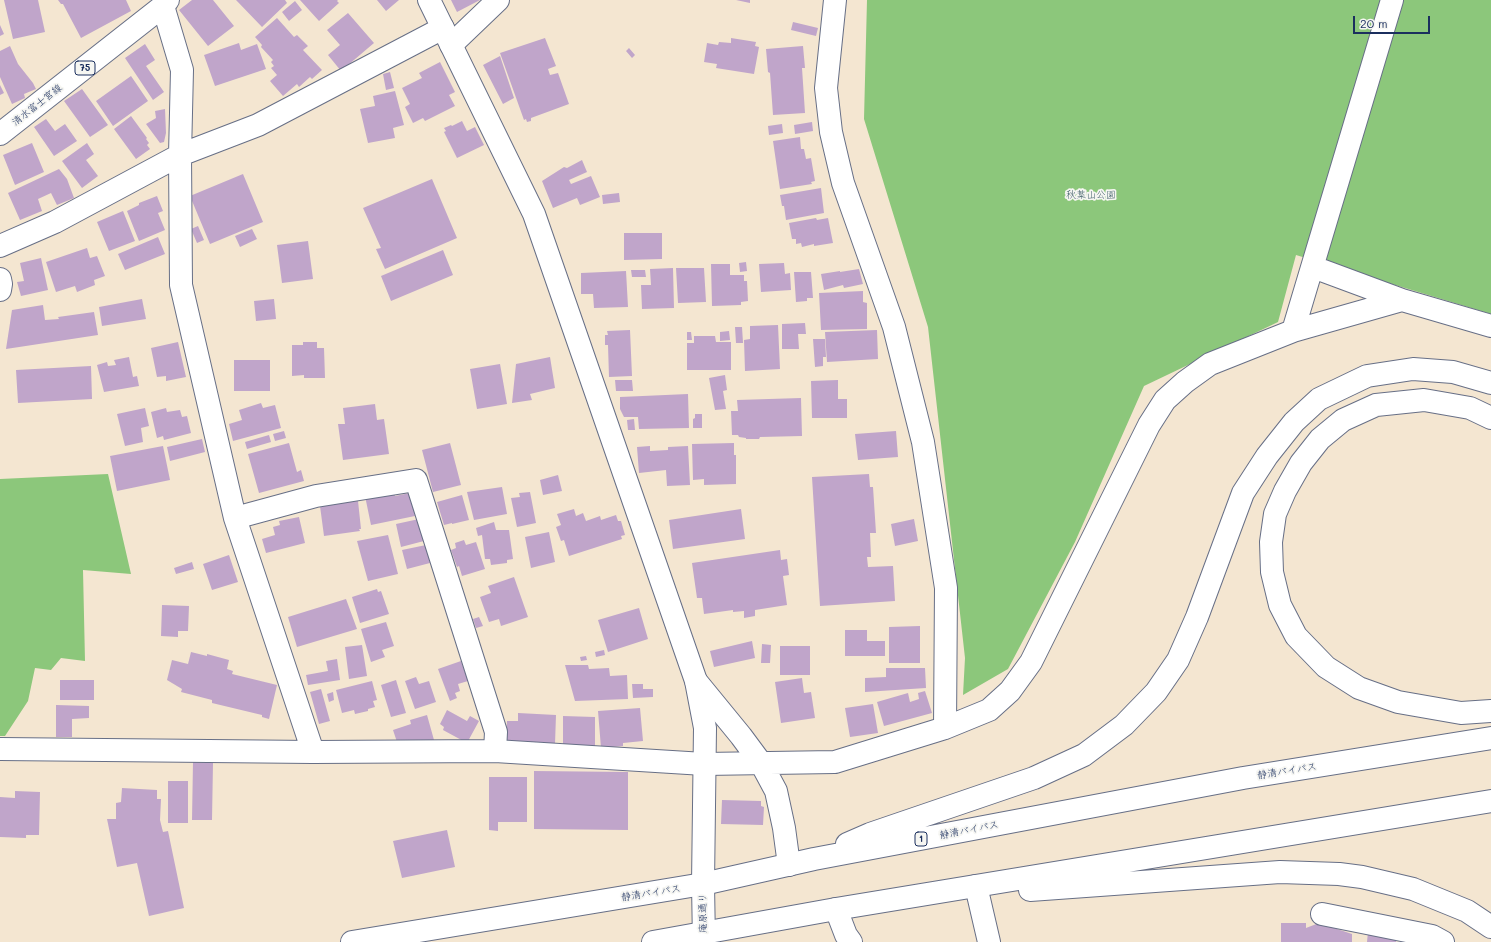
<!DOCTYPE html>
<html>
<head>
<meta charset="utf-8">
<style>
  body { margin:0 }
  #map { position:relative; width:1491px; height:942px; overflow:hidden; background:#f4e6d1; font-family:Mali,sans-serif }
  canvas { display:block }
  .scale { position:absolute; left:1353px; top:16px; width:77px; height:18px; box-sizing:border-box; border:2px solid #1b2f5e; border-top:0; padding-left:5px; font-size:12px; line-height:14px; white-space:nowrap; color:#1b2f5e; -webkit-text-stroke:3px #f6f6f2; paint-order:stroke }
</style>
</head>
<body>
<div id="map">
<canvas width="1491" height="942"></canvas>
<div class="scale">20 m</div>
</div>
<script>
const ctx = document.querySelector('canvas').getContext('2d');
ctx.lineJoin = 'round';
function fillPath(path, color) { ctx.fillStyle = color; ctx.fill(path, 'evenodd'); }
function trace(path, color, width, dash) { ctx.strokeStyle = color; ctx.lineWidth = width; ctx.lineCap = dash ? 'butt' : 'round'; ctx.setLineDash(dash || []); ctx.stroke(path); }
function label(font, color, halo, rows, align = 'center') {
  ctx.font = font + ' Mali,"Klee One",sans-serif'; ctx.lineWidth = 3.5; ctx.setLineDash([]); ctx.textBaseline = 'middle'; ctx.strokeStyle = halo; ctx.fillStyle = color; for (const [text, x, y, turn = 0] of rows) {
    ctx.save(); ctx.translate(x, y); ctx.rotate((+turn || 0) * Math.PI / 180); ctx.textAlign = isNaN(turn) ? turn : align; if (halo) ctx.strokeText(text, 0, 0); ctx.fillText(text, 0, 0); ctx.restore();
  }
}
const green = new Path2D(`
  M 867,0 L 1491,0 L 1491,314 L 1296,255 L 1278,322 L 1144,386 L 1075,542 L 1008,669 L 963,695 L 965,658 L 928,327 L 864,119 Z
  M 108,474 L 131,574 L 83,570 L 85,661 L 61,658 L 51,670 L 35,668 L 28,701 L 5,736 L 0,736 L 0,479 Z`);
const building = new Path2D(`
  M 4,0 L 38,0 L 45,32 L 13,39 Z
  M 58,0 L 126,0 L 131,11 L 81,38 L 63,4 L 61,4 Z
  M 192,0 L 213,0 L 234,26 L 208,46 L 179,10 Z
  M 236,0 L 285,0 L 287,3 L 262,27 Z
  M 300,0 L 338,0 L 337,1 L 339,3 L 319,21 Z
  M 377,0 L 399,0 L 386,11 Z
  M 451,0 L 480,0 L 457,12 Z
  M 736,0 L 750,0 L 750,3 Z
  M 295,1 L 302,10 L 289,21 L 282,12 Z
  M 348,13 L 374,43 L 341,71 L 328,55 L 340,45 L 327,30 Z
  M 277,18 L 294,37 L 297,35 L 308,46 L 303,50 L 322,70 L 312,79 L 310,77 L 299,87 L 297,84 L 283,96 L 270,81 L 277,75 L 271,68 L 274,66 L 271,62 L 273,60 L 261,47 L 262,45 L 255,37 Z
  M 793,22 L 818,28 L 816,36 L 791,30 Z
  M 0,25 L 4,34 L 0,36 Z
  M 545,38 L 556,66 L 548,69 L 550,75 L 558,73 L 569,104 L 531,118 L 531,121 L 527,122 L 526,119 L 524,120 L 500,53 Z
  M 731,38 L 756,42 L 755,46 L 759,47 L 754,74 L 716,68 L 717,64 L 704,62 L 707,43 L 718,45 L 719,42 L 731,43 Z
  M 239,43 L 241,50 L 257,44 L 266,69 L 215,86 L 204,55 Z
  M 145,44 L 155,60 L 146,66 L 164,92 L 153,100 L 125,58 Z
  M 10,46 L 18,64 L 33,83 L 36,89 L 24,94 L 25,98 L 12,104 L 0,77 L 0,51 Z
  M 803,46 L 805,68 L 802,68 L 805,113 L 773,115 L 770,73 L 768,72 L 766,49 Z
  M 629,48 L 635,55 L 632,58 L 626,51 Z
  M 500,56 L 514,98 L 503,104 L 483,65 Z
  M 440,62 L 455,92 L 449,95 L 455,106 L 425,121 L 423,118 L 413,123 L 405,107 L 410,104 L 402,88 L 422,78 L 419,73 Z
  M 390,72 L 394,88 L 386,90 L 383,74 Z
  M 131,76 L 148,101 L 113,126 L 96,101 Z
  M 0,85 L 4,93 L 0,95 Z
  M 82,89 L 108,125 L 90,137 L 64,101 Z
  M 395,91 L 404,125 L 393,128 L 395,138 L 368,143 L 360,109 L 375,106 L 373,96 Z
  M 165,109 L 166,133 L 164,142 L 160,143 L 146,124 L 156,118 L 155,111 Z
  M 131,116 L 147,138 L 146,139 L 149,143 L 147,145 L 150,149 L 136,159 L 114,129 Z
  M 46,119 L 55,131 L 65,124 L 77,141 L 54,156 L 34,127 Z
  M 462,121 L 467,131 L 475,127 L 484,145 L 457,158 L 444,132 L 446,131 L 444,128 L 451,125 L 452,126 Z
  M 812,122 L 813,131 L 795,134 L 794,125 Z
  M 782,124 L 783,133 L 769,135 L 768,126 Z
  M 800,137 L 801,149 L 804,149 L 806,159 L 811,158 L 815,181 L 811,182 L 812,184 L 780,189 L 773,141 Z
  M 32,143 L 44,172 L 15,185 L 3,155 Z
  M 87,143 L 94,154 L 86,160 L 98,176 L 82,188 L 62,161 Z
  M 582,160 L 587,172 L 569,180 L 571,184 L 591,176 L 600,197 L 580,205 L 577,198 L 553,208 L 542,181 L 564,167 L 567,168 Z
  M 59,169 L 67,179 L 74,198 L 57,205 L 51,193 L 38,199 L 42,211 L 20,220 L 8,193 Z
  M 243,174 L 263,222 L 210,244 L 190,196 Z
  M 432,179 L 457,238 L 385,269 L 376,249 L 381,248 L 363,208 Z
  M 821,188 L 824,213 L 786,220 L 784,206 L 782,206 L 780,195 Z
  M 619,193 L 620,202 L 603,204 L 602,195 Z
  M 157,196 L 163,211 L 158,213 L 165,230 L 139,241 L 127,211 L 139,205 L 139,203 Z
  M 123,211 L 135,241 L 109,251 L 97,222 Z
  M 816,218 L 817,220 L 828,218 L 833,243 L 814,246 L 814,244 L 802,247 L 801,243 L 796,244 L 796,239 L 792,239 L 789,223 Z
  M 198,226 L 204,240 L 197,243 L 191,229 Z
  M 252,229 L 257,239 L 240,247 L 235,236 Z
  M 624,233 L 662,233 L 662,259 L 624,260 Z
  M 158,237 L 165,254 L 125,270 L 118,254 Z
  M 308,241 L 313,279 L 282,283 L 277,245 Z
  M 87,248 L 90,258 L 97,256 L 105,276 L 94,280 L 95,285 L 77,292 L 75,286 L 56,292 L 46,262 Z
  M 443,250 L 453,275 L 391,301 L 381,276 Z
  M 41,258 L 48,290 L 21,296 L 17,282 L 24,281 L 20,263 Z
  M 746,262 L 747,271 L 740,272 L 739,263 Z
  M 784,263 L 785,274 L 790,273 L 791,290 L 761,292 L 759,264 Z
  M 711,264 L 730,264 L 730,275 L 744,275 L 744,281 L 747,281 L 748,301 L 741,302 L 741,305 L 712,306 Z
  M 673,268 L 674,308 L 642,309 L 641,285 L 651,285 L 650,269 Z
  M 676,268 L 704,268 L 706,302 L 678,303 Z
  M 859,269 L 863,284 L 844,288 L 843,285 L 824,290 L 821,274 L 840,271 L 840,272 Z
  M 631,270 L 645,270 L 646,277 L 632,277 Z
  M 626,271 L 628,307 L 594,308 L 593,294 L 581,294 L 581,273 Z
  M 794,272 L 811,272 L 813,298 L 807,298 L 807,301 L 796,302 Z
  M 863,291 L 863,302 L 867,303 L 867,329 L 821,330 L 819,293 Z
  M 142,299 L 146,319 L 102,326 L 99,307 Z
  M 274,299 L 276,319 L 256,321 L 254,301 Z
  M 43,305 L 45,320 L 59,319 L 58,317 L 94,312 L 98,335 L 6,349 L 12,310 Z
  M 805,323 L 806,334 L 798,334 L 799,349 L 782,349 L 782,324 Z
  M 778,325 L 780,369 L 745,371 L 744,340 L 750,339 L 750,326 Z
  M 735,327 L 742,327 L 743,343 L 736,343 Z
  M 630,330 L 632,376 L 609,377 L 608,345 L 605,345 L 605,335 L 608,335 L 607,331 Z
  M 877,330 L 878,359 L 827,362 L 825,332 Z
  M 729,331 L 730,340 L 720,341 L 720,332 Z
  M 687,332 L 691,332 L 692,340 L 687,340 Z
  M 694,336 L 715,336 L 716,342 L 731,342 L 731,370 L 687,370 L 687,343 L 694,343 Z
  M 813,339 L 825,339 L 826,357 L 823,357 L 823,366 L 815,367 Z
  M 178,342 L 186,377 L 166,381 L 166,376 L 157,377 L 151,348 Z
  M 303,342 L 317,342 L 317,348 L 324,348 L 325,378 L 304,378 L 304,375 L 292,376 L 292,345 L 303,345 Z
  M 129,357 L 133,377 L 137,376 L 139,386 L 104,392 L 97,365 L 107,362 L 108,366 L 116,365 L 114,360 Z
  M 550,357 L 555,388 L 530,394 L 532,400 L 512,403 L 516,364 Z
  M 234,360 L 270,360 L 270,391 L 234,391 Z
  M 500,364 L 507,404 L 477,409 L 470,369 Z
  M 91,366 L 92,399 L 18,403 L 16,370 Z
  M 725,375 L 727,390 L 723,391 L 726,409 L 715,410 L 709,378 Z
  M 615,380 L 632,380 L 633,391 L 616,391 Z
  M 838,380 L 838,399 L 847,399 L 847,418 L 812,418 L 811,381 Z
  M 688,394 L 689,428 L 639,429 L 638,417 L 624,417 L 620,409 L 620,397 Z
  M 801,398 L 802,436 L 760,437 L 759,439 L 746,439 L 746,438 L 739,437 L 738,435 L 732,435 L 731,411 L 738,411 L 737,400 Z
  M 261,403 L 263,408 L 275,405 L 281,428 L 233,441 L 229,424 L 242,420 L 239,410 Z
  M 375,404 L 377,420 L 384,419 L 389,454 L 343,460 L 338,424 L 345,424 L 343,408 Z
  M 145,408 L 149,426 L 141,428 L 143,442 L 125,446 L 117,414 Z
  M 166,408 L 167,412 L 180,410 L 182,417 L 187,416 L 191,433 L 164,440 L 163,436 L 157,438 L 151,412 Z
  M 695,414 L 702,414 L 702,428 L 693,428 L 693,419 L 695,418 Z
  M 634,419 L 635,430 L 628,430 L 627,420 Z
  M 284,431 L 286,438 L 275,441 L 273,434 Z
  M 896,431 L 898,457 L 858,460 L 855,434 Z
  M 269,435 L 271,442 L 247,449 L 245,442 Z
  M 202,439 L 205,452 L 170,461 L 167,447 Z
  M 289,443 L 297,472 L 301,470 L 304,481 L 259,493 L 248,454 Z
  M 450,443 L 461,485 L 433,492 L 422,450 Z
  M 734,443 L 734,455 L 736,455 L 736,484 L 704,485 L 704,479 L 693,480 L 692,444 Z
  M 163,446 L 170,480 L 117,491 L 110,456 Z
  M 650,446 L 650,451 L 668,450 L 668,447 L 688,446 L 690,485 L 667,486 L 666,470 L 639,473 L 637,447 Z
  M 869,474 L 870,487 L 873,487 L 876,533 L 870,533 L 871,557 L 867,557 L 868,567 L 893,566 L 895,601 L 820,606 L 812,477 Z
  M 558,475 L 562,491 L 543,495 L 540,480 Z
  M 502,487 L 507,514 L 474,520 L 467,492 Z
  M 394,490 L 395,496 L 410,493 L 415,516 L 371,525 L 365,496 Z
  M 530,492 L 536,523 L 517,527 L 511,498 L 520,497 L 519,493 Z
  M 462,495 L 469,520 L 452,524 L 452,523 L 444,525 L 437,502 Z
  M 358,501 L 361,529 L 359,529 L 360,531 L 324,536 L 320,506 Z
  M 574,509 L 576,516 L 583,513 L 586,521 L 600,516 L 601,520 L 616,515 L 618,521 L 621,521 L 625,535 L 621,536 L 622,539 L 569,556 L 564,540 L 561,541 L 556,527 L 561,525 L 557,514 Z
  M 741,509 L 745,539 L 673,549 L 669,520 Z
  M 299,517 L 305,543 L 266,553 L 262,539 L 275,535 L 273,527 L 280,525 L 279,521 Z
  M 419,519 L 424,541 L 401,547 L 396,524 Z
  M 914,519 L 918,541 L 895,546 L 891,524 Z
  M 494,522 L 496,530 L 509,530 L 513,559 L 507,560 L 507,563 L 491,565 L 490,559 L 485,559 L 482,535 L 478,536 L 476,528 Z
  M 549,532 L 555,562 L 531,568 L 525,537 Z
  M 388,535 L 398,574 L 368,581 L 357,541 Z
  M 464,540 L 466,545 L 476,542 L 485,569 L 462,576 L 459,566 L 457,567 L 451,550 L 456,548 L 455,543 Z
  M 426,545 L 430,563 L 407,569 L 402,550 Z
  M 780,550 L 781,560 L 787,559 L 789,575 L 783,576 L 787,605 L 755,610 L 755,616 L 744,618 L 744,611 L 733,612 L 733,610 L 704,614 L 702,598 L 697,598 L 692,563 Z
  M 229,555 L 238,582 L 212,590 L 203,564 Z
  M 192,562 L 194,569 L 176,574 L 174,568 Z
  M 514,577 L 528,617 L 501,626 L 499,619 L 489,622 L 480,597 L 491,593 L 488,586 Z
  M 377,589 L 378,592 L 381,591 L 389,614 L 360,623 L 352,597 Z
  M 346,599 L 357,629 L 297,647 L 288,617 Z
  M 162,605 L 189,606 L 188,631 L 178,631 L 178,637 L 161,636 Z
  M 639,608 L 648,639 L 608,652 L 598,620 Z
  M 479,617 L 483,626 L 476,628 L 473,619 Z
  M 386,622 L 394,646 L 382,650 L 385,657 L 371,662 L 361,629 Z
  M 920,626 L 920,663 L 889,663 L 889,627 Z
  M 845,630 L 867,630 L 867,641 L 885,641 L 885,656 L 845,656 Z
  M 752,641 L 755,658 L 714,667 L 710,651 Z
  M 762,644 L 771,645 L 770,663 L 761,663 Z
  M 362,645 L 367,676 L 349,679 L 345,647 Z
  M 780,646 L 810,646 L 810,675 L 780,675 Z
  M 604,650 L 605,655 L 596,657 L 595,652 Z
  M 191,652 L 207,656 L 207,654 L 229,660 L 227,669 L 233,671 L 232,674 L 277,685 L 269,719 L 262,717 L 262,715 L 212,703 L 212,700 L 181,692 L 182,689 L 167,680 L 172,660 L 188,664 Z
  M 586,656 L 587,660 L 581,661 L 580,657 Z
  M 337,659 L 340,680 L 308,685 L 306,675 L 328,671 L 326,661 Z
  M 461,661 L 468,681 L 458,684 L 460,691 L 455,693 L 457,698 L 450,701 L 438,669 Z
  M 565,665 L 588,665 L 589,669 L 609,668 L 610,676 L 627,675 L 628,699 L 575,701 Z
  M 886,668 L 925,668 L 926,688 L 865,692 L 865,678 L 886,677 Z
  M 416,677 L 419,684 L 429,681 L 436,702 L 415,709 L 405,681 Z
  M 802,678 L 804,693 L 811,692 L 815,718 L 781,723 L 775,682 Z
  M 60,680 L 94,680 L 94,700 L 60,700 Z
  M 396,680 L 406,713 L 391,717 L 381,685 Z
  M 372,681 L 377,700 L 373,701 L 375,707 L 368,709 L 368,711 L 355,714 L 354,710 L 342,713 L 336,690 Z
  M 632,684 L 643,684 L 643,689 L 653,689 L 653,697 L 633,698 Z
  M 321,689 L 330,721 L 319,724 L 310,692 Z
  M 925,691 L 932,713 L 884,726 L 877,702 L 908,693 L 910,702 L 919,699 L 918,693 Z
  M 333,692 L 334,700 L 329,702 L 327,694 Z
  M 873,704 L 878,733 L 850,737 L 845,708 Z
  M 56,705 L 89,706 L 89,718 L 72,719 L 72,737 L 56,737 Z
  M 640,708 L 643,741 L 623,743 L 623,746 L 601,748 L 598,711 Z
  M 447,710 L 467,721 L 470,716 L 479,721 L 467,743 L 443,730 L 444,727 L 440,724 Z
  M 518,713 L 556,715 L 555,744 L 506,742 L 507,721 L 518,721 Z
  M 427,715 L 434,740 L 418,745 L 399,748 L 393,730 L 411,724 L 410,720 Z
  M 563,716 L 595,717 L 595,746 L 563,745 Z
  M 193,762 L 213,763 L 212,820 L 192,820 Z
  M 534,771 L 628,772 L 628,830 L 534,829 Z
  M 489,777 L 527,777 L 527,822 L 498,822 L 498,831 L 489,830 Z
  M 168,781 L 188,781 L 188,823 L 168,823 Z
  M 122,788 L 157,790 L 157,799 L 161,799 L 160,820 L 163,832 L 168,831 L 184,908 L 149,916 L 137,863 L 117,867 L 107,819 L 116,819 L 116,803 L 121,802 Z
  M 15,791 L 40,792 L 39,835 L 26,835 L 26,838 L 0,837 L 0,797 L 15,798 Z
  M 722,800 L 761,801 L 761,806 L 764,807 L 763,825 L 721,824 Z
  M 447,830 L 455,867 L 402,878 L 393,841 Z
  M 1281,923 L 1306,923 L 1306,928 L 1319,923 L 1352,934 L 1352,942 L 1281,942 Z
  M 1368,932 L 1397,935 L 1396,942 L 1367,942 Z`);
const street = new Path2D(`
  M 163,6 L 182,70 L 180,155 L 181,285 L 235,518 L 313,752
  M 451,45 L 498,0
  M 0,246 L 55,222 L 180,155 L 258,125 L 443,28
  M 1313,267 L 1402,300
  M 0,279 L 1,284 L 0,290
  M 1293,331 L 1392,0
  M 235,518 L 316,496 L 416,480 L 496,732 L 495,751
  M 696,681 L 741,736 L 761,763 L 776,791 L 784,828 L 789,865
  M 945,728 L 989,710 L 1010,691 L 1031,662 L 1149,425 L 1165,400 L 1185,382 L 1210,364 L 1293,331 L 1402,300 L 1491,326
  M 0,749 L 313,752 L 495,751 L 704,764 L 835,762 L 945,728 L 946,588 L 923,442 L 894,327 L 843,183 L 831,132 L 826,88 L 835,0
  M 976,886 L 989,942
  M 836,909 L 846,935 L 851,942
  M 1322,914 L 1432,936 L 1443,942`);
const secondary = new Path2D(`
  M 429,0 L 534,214 L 696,681 L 705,728 L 703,884 L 704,942`);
const primary = new Path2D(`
  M 0,134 L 163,6 L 168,0`);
const highway = new Path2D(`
  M 1491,418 L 1470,408 L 1424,400 L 1376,405 L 1343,420 L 1320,439 L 1301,463 L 1285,491 L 1275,514 L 1271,542 L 1272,572 L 1280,605 L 1296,636 L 1326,667 L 1359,688 L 1398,702 L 1461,713 L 1491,711
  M 847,844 L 870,834 L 1034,778 L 1084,755 L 1124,725 L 1156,692 L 1178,660 L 1197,617 L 1243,493 L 1267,456 L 1294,422 L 1319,399 L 1367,376 L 1413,369 L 1453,372 L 1491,383
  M 1030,890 L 1280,872 L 1339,874 L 1362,877 L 1413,889 L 1467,911 L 1491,927
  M 352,942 L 703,884 L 814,859 L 1243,778 L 1491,738
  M 653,942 L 836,909 L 1491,801`);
const shields = [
  [85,68,20],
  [921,839,12]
];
const shieldNames = [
  ["75",85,68],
  ["1",921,839]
];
const streetNames = [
  ["清水富士宮線",37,105,-38],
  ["静清バイパス",1287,771,-9],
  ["静清バイパス",969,830,-11],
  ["静清バイパス",651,893,-9],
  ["庵原通り",703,913,-91]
];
const parkNames = [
  ["秋葉山公園",1091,195]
];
fillPath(green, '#8cc77b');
fillPath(building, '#c0a5ca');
trace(street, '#676f86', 24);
trace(secondary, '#676f86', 24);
trace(primary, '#676f86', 24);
trace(highway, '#676f86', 24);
trace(street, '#fff', 22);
trace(secondary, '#fff', 22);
trace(primary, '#fff', 22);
trace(highway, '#fff', 22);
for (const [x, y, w] of shields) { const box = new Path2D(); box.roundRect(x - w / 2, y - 7, w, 14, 3); ctx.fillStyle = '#f6f6f2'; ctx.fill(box); trace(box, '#1b2f5e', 1); }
label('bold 9px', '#1b2f5e', null, shieldNames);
label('10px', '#1b2f5e', '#f6f6f2', streetNames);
label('10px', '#3d5d67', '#f6f6f2', parkNames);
</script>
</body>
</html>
